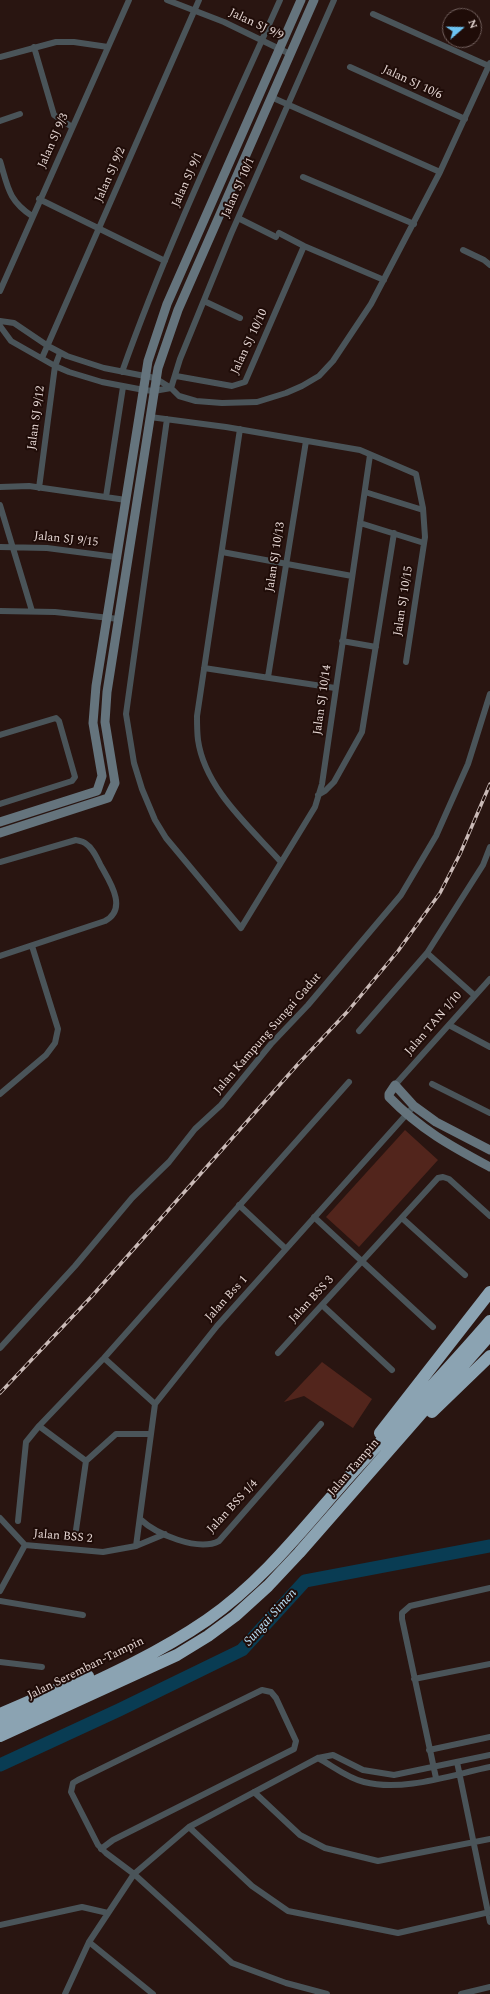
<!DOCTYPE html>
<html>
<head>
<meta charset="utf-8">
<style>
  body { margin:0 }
  #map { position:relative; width:490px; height:1994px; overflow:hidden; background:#291511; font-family:Spectral,serif }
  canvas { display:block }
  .north { position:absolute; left:442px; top:8px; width:40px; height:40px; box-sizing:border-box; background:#1f0c08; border:1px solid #6f5d5a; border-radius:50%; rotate:70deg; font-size:11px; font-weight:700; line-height:16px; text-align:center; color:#e6d7d4 }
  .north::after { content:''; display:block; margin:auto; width:14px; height:18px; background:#6cc3f2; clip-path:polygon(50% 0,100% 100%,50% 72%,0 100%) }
</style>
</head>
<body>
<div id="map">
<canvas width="490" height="1994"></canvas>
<div class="north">N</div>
</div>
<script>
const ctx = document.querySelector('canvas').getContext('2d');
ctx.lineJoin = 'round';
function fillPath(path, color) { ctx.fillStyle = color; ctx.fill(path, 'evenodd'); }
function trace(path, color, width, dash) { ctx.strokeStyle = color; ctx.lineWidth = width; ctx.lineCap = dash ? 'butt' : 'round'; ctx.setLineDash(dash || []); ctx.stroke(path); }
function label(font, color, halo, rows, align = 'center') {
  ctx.font = font + ' Spectral,serif'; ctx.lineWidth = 4; ctx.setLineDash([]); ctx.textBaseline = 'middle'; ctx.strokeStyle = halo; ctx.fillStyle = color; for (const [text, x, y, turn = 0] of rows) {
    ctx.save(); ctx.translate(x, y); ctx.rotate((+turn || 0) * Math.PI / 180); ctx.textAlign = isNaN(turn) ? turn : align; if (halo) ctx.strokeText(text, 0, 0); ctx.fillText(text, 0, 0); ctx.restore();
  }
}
const green = new Path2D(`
  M 405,1130 L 438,1160 L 359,1247 L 326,1217 Z
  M 322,1362 L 372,1399 L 353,1428 L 304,1396 L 284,1402 Z`);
const river = new Path2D(`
  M 0,1765 L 119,1710 L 242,1650 L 305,1581 L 490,1546`);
const street = new Path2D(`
  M 167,0 L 224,22 L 290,54
  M 373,14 L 489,66
  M 34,47 L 54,115 L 72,127
  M 0,57 L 56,42 L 74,42 L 108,47
  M 350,67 L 465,119
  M 271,97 L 440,172
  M 0,121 L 20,114
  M 0,161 C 8,187 8,200 32,216
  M 303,177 L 414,224
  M 39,199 L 165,261
  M 238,218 L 276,237
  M 279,233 L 304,246 L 384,280
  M 463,250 L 484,260 L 490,265
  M 0,291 L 129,0
  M 204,301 L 240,318
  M 0,321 L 14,323 L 48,346 L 67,356 L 104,368 L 155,378 L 171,388 L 179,396 L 196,401 L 222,403 L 257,402 L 286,393 L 302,386 L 319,376 L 333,361 L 371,304 L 440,172 L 490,63
  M 0,326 L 11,341 L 55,366 L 69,372 L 102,382 L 144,390 L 154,391 L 171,388
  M 42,358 L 199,0
  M 122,372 C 167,245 225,123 280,0
  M 176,376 L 232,386 L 245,382 L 304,246
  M 171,388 L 180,359 L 231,234 L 334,0
  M 150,417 L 226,427 L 360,450 L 416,474 L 423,508 L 425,537 L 406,662
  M 167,419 L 126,714 L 134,763 L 142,789 L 155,820 L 166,838 L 241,928 L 315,807 L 322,784 L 370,455
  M 240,429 L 197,716 C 197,723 197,732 198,740 C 205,789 250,827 281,862
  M 0,487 L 29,486 L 126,500
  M 39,488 L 55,366 L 60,353
  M 365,492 L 423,510
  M 106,497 L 123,387
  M 0,505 L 32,611
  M 360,523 L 424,543
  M 0,547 L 47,548 L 116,557
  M 222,552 L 352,576
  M 0,611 L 55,612 L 119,619
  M 342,641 L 376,647
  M 204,668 L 335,688
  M 268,677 L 306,441
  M 0,735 L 56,718 L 59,721 L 75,777 L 72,781 L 0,804
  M 318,795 L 325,791 L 334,782 L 362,732 L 394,533
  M 0,862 L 76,840 C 79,841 82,841 85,843 C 93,848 97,858 101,866 C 110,882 128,909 105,921 L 0,956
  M 427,953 L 474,995
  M 449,1025 L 490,1047
  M 359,1031 L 427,953 L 483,865 L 490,847
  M 432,1084 L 490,1113
  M 395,1085 L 490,979
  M 0,1094 L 46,1055 L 55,1043 L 58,1029 L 32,946
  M 239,1205 L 286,1249
  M 314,1217 L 433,1327
  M 402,1218 L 465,1275
  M 322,1305 L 392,1370
  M 0,1348 L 75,1266 L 132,1198 L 169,1162 L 195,1129 L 221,1105 L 271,1044 L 308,1005 L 401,895 L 436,836 L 468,764 L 490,694
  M 278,1353 L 438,1178 L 443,1177 L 449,1179 L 490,1216
  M 104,1358 L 155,1404
  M 39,1426 L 86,1461
  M 0,1518 L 25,1545 L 103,1552 L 136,1546 L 165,1534
  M 140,1519 C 156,1534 198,1552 219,1541 L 321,1424
  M 18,1521 L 26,1442 L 39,1426 L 104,1358 L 349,1082
  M 76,1530 L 86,1461 L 116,1434 L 151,1434
  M 136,1546 L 155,1404 L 217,1326 L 414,1106
  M 0,1591 L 25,1545
  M 0,1601 L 83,1615
  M 0,1662 L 42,1667
  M 414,1679 L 490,1664
  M 429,1750 L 490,1737
  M 318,1758 C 333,1766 347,1778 364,1782 C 403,1792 451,1775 490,1767
  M 457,1762 L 490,1922
  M 436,1778 L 402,1619 L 402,1613 L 410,1606 L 490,1588
  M 254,1792 L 300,1835 L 325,1848 L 378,1861 L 490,1839
  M 189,1827 L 252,1886 L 288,1911 L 398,1933 L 490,1912
  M 101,1849 L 113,1840 L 294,1749 L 296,1741 L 276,1698 L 271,1692 L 262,1690 L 78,1780 L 73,1783 L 71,1792 L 98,1845 L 106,1853 L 134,1874 L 232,1963 L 286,1983 L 327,1994
  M 0,1925 L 82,1907 L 108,1913
  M 89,1942 L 153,1994
  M 65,1994 L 89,1942 L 134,1874 L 189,1827 L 318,1758 L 333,1755 L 363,1770 L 394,1775 L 490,1755
  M 461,1994 L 490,1987`);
const secondary = new Path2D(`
  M 0,822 L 97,791 L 102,776 L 93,723 L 96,686 L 148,361 L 167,304 L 301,0
  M 0,833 L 108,798 L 115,783 L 105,722 L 107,692 L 158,368 L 178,310 L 314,0
  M 490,1150 L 436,1122 L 414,1106 L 395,1085 L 389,1094 L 389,1097 C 421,1130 451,1146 490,1167`);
const highway = new Path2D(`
  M 432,1412 L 490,1356
  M 380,1433 L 490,1292
  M 0,1714 L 88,1676
  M 0,1726 C 70,1692 143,1664 207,1620 C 266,1579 308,1522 355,1470 C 400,1420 446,1372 490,1321
  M 0,1736 L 177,1655 L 208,1636 L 235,1616 L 268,1586 L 299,1553 L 490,1335`);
const rail = new Path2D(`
  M 0,1393 L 92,1296 L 299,1063 L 348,1011 L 398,951 L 440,893 L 460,854 L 490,784`);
const streetNames = [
  ["Jalan SJ 9/9",256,25,25],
  ["Jalan SJ 10/6",412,83,25],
  ["Jalan SJ 9/3",54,141,-66],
  ["Jalan SJ 9/2",111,175,-66],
  ["Jalan SJ 9/1",188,180,-66],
  ["Jalan SJ 10/1",239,188,-66],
  ["Jalan SJ 10/10",250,342,-65],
  ["Jalan SJ 9/12",37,418,-82],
  ["Jalan SJ 9/15",66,540,6],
  ["Jalan SJ 10/13",276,557,-81],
  ["Jalan SJ 10/15",404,601,-81],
  ["Jalan SJ 10/14",323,700,-82],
  ["Jalan TAN 1/10",434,1024,-49],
  ["Jalan Kampung Sungai Gadut",268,1034,-49],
  ["Jalan Bss 1",227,1299,-48],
  ["Jalan BSS 3",312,1300,-47],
  ["Jalan Tampin",354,1468,-49],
  ["Jalan BSS 1/4",233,1507,-47],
  ["Jalan BSS 2",63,1537,5],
  ["Jalan Seremban-Tampin",86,1669,-26]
];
const waterNames = [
  ["Sungai Simen",271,1618,-48]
];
fillPath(green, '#52251c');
trace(river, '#093c53', 13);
trace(street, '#4a5459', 6);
trace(secondary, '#65747d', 9);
trace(highway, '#8ba3b2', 12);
trace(rail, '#cabab7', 3.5);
trace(rail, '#1f0c08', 2, [6]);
label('12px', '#e6d7d4', '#1f0c08', streetNames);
label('italic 13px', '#bce5fe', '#1f0c08', waterNames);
</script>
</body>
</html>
